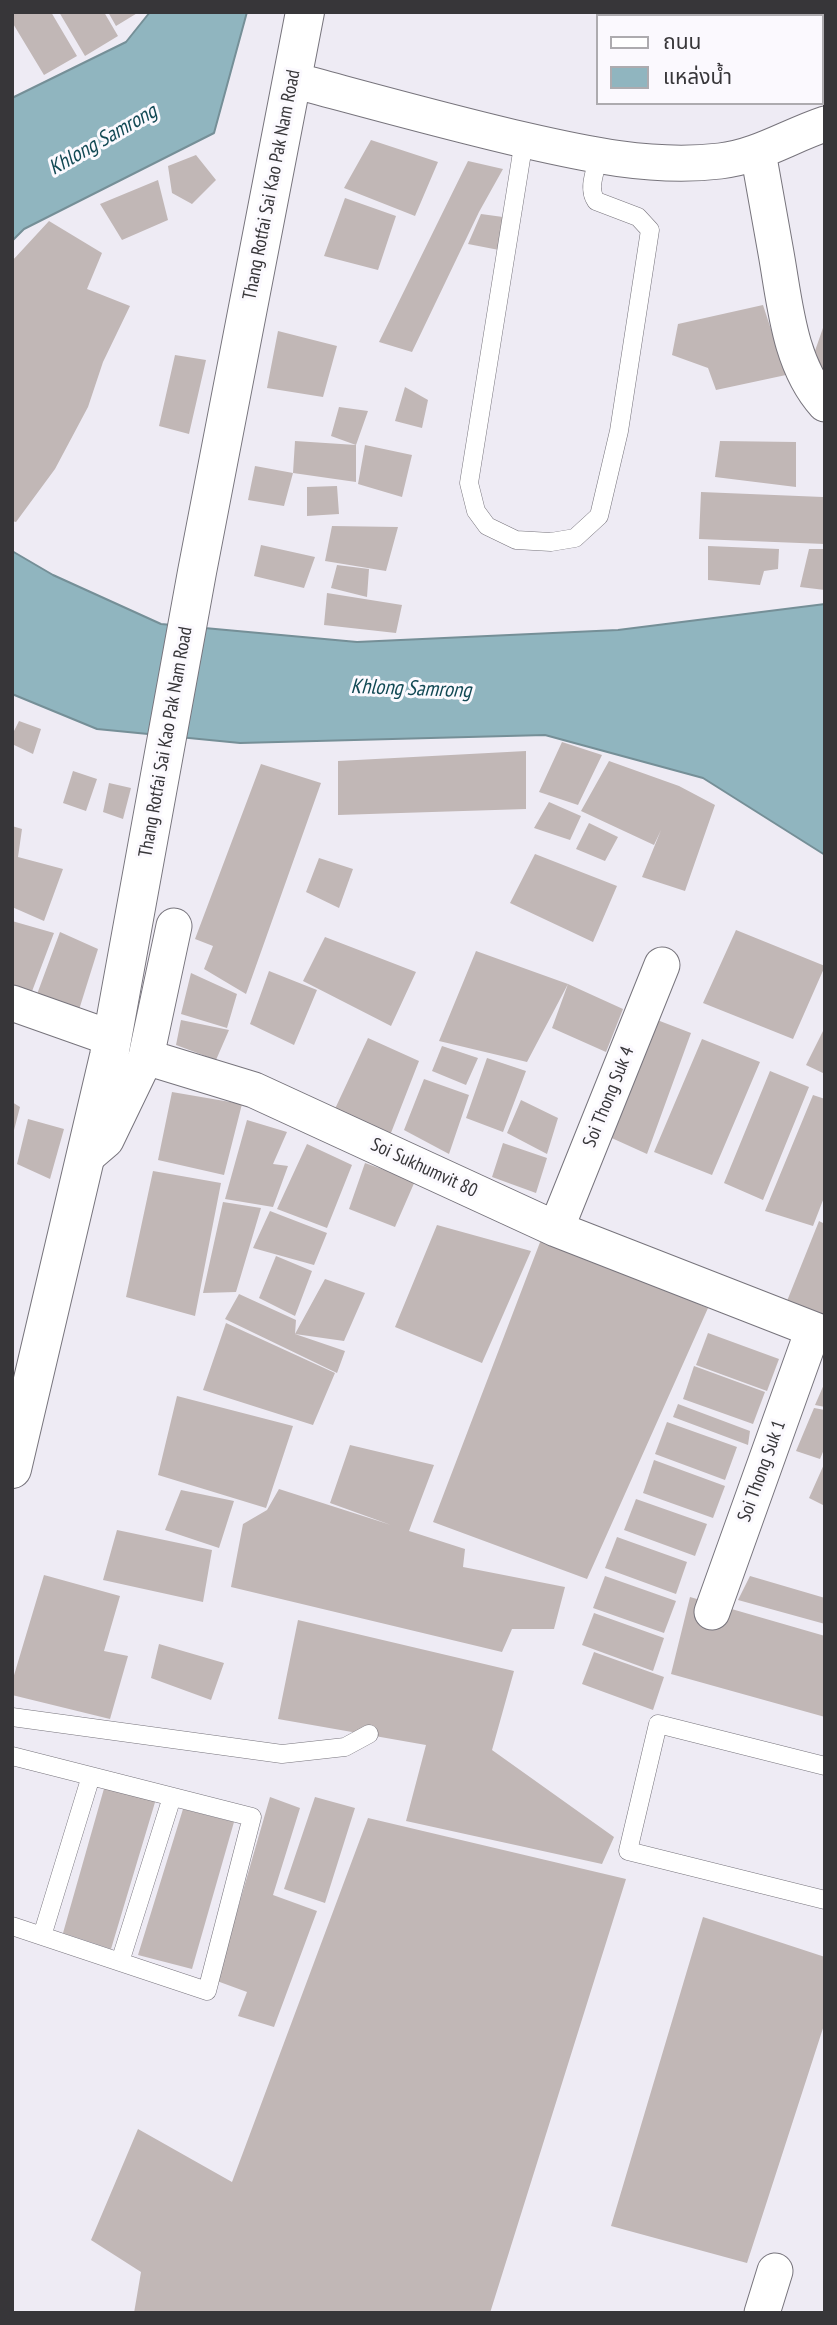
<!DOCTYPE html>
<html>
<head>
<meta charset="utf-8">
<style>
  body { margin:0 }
  #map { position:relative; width:837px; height:2325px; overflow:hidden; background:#eeebf4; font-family:"PT Sans Narrow","Noto Sans Thai",sans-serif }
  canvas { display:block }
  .frame { position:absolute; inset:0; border:14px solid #373639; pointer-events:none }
  .legend { position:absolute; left:596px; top:14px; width:228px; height:91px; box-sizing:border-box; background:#fbf9fe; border:2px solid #adabaf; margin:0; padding:9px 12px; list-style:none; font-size:21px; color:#373639 }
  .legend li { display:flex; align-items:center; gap:14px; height:35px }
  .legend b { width:35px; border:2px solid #adabaf }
</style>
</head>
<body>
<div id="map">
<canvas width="837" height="2325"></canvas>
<div class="frame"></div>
<ul class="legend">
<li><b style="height:9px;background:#fff"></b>ถนน</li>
<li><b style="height:19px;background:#90b5bf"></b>แหล่งน้ำ</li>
</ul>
</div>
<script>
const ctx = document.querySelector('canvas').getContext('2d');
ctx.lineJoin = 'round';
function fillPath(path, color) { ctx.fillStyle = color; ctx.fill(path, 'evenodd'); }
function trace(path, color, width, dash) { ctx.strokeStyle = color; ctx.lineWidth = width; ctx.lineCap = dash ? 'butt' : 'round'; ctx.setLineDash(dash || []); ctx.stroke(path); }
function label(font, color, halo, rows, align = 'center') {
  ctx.font = font + ' "PT Sans Narrow",sans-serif'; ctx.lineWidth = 6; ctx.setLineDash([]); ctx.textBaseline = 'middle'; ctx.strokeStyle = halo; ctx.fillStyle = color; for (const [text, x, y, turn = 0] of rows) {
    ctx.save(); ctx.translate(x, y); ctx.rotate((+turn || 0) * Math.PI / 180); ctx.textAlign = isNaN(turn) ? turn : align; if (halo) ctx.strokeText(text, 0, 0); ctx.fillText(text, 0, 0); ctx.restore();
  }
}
const water = new Path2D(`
  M 150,12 L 247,12 L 214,133 L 24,229 L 12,241 L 12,98 L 126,42 Z
  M 12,551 L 53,575 L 161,624 L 357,642 L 618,630 L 825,604 L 825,855 L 703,778 L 545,735 L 240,743 L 97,729 L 12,694 Z`);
const building = new Path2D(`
  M 12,12 L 51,12 L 77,56 L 44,75 L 12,22 Z
  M 59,12 L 104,12 L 118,36 L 85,56 Z
  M 108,12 L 139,12 L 116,26 Z
  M 371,140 L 438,162 L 415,216 L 344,188 Z
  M 196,155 L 216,180 L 192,204 L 172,193 L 168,166 Z
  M 468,161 L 503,169 L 479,212 L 412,352 L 379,342 Z
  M 158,180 L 168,220 L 122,240 L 100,204 Z
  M 345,198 L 396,216 L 378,270 L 324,256 Z
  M 481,214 L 503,217 L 499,250 L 468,244 Z
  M 49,221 L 102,253 L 87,289 L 130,306 L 103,362 L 88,407 L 55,469 L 16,522 L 12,521 L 12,261 Z
  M 763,305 L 786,375 L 716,390 L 708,368 L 672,355 L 678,324 Z
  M 824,325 L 825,325 L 825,403 L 800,394 Z
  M 278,331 L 337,346 L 323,397 L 267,388 Z
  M 175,355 L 206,360 L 189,434 L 159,426 Z
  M 405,387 L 428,400 L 422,428 L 395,421 Z
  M 339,407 L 368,411 L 356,445 L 331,436 Z
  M 295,441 L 356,445 L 356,482 L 293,473 Z
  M 720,441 L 796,442 L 796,487 L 715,477 Z
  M 365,445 L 412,455 L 402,497 L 358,484 Z
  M 255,466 L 293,473 L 284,506 L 248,500 Z
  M 337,486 L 339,514 L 307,516 L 307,487 Z
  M 701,492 L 823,497 L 825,544 L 699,539 Z
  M 332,526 L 398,527 L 386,571 L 325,561 Z
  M 261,545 L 315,557 L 304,588 L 254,576 Z
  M 708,546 L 779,549 L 778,569 L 764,571 L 760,585 L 708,580 Z
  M 809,549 L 825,549 L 825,590 L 800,587 Z
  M 337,565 L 369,569 L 367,597 L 331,588 Z
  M 327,593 L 402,605 L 396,633 L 324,625 Z
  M 19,721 L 41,729 L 33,754 L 12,744 L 12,735 Z
  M 562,742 L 602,755 L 578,805 L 539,792 Z
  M 526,751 L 526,809 L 338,815 L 338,761 Z
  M 609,761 L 679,786 L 715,805 L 685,891 L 642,877 L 661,830 L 654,845 L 581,811 Z
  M 261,764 L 321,783 L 246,994 L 204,969 L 213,946 L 195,939 Z
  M 73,771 L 97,779 L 86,811 L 63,803 Z
  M 109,783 L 131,788 L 123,819 L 103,812 Z
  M 549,802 L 581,816 L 570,840 L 534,828 Z
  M 589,823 L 618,837 L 605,861 L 576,849 Z
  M 12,826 L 22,829 L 18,857 L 63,869 L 44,921 L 12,907 Z
  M 535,854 L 617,886 L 593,942 L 510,903 Z
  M 319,858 L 353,869 L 339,908 L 306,892 Z
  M 12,921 L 54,933 L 31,994 L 12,988 Z
  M 736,930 L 825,966 L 793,1039 L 703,1003 Z
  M 60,932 L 98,949 L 78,1013 L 36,997 Z
  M 325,937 L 416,972 L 391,1026 L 303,981 Z
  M 476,951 L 568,984 L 527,1062 L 439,1041 Z
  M 269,971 L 317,990 L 294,1045 L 250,1024 Z
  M 191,973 L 237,994 L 227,1028 L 181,1014 Z
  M 568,984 L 623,1009 L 606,1052 L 552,1028 Z
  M 652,1018 L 691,1033 L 647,1154 L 605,1135 Z
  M 181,1020 L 229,1030 L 216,1060 L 176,1045 Z
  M 825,1027 L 825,1074 L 806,1065 Z
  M 368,1038 L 419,1061 L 389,1138 L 334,1111 Z
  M 702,1039 L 760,1062 L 712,1175 L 654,1152 Z
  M 442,1046 L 478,1058 L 466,1085 L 432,1071 Z
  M 487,1058 L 526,1071 L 503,1132 L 466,1118 Z
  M 770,1071 L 809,1087 L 763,1200 L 724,1183 Z
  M 424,1079 L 469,1095 L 449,1154 L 404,1130 Z
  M 172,1092 L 242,1104 L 224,1175 L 158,1160 Z
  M 813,1095 L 825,1099 L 825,1195 L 813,1226 L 765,1211 Z
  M 521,1100 L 558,1118 L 547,1154 L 507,1133 Z
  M 12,1102 L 20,1107 L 13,1134 L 12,1134 Z
  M 28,1119 L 64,1129 L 50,1179 L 17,1164 Z
  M 247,1120 L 287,1132 L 273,1164 L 288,1166 L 273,1207 L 225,1199 Z
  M 503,1143 L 547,1158 L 536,1193 L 492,1177 Z
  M 307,1144 L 352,1165 L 327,1228 L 277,1209 Z
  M 365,1163 L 415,1181 L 395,1227 L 349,1209 Z
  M 153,1171 L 221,1183 L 195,1316 L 126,1297 Z
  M 223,1202 L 261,1208 L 236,1292 L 203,1293 Z
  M 270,1211 L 327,1233 L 314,1265 L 253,1248 Z
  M 819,1221 L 825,1224 L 825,1315 L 787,1301 Z
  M 437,1225 L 531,1251 L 482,1363 L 395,1327 Z
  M 542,1237 L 708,1308 L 587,1579 L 433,1522 Z
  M 276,1256 L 312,1271 L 295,1316 L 259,1298 Z
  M 325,1279 L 365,1293 L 344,1341 L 295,1334 L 345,1351 L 337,1373 L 225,1319 L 239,1294 L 296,1320 L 295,1334 Z
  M 226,1323 L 335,1373 L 313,1425 L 203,1390 Z
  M 708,1333 L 779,1359 L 767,1391 L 696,1365 Z
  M 694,1366 L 765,1392 L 753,1424 L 683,1399 Z
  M 825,1382 L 825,1407 L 815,1405 Z
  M 177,1396 L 293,1426 L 266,1508 L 158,1475 Z
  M 678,1404 L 750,1431 L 748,1445 L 673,1417 Z
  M 814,1408 L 825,1410 L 825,1447 L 820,1459 L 796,1451 Z
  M 667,1422 L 737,1447 L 725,1480 L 655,1454 Z
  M 350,1445 L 434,1465 L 409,1531 L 465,1549 L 463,1567 L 565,1587 L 554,1629 L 512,1629 L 502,1652 L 231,1587 L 243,1524 L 267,1510 L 279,1489 L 391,1525 L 330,1503 Z
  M 654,1460 L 725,1486 L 713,1518 L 643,1493 Z
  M 825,1462 L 825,1506 L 809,1498 Z
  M 181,1490 L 234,1501 L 219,1548 L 165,1530 Z
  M 636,1499 L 707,1524 L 695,1556 L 624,1530 Z
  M 117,1530 L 212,1550 L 203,1602 L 103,1580 Z
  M 617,1537 L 687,1562 L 676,1594 L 605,1568 Z
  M 44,1575 L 120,1596 L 104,1651 L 128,1656 L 110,1719 L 12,1695 L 12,1682 Z
  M 605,1576 L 676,1601 L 664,1633 L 593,1608 Z
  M 750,1576 L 825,1598 L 825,1624 L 738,1600 Z
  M 690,1597 L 825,1636 L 825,1717 L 671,1674 Z
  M 594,1613 L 664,1638 L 653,1671 L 582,1645 Z
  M 298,1620 L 514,1671 L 492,1750 L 614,1837 L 602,1864 L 406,1821 L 426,1745 L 278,1719 Z
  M 159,1644 L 224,1663 L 211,1700 L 151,1678 Z
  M 594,1652 L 664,1677 L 653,1710 L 582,1684 Z
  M 105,1785 L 156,1799 L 111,1949 L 63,1933 Z
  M 270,1797 L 300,1808 L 273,1895 L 317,1911 L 274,2027 L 238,2016 L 247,1992 L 217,1981 Z
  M 315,1797 L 355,1808 L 325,1903 L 284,1889 Z
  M 183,1809 L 234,1822 L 192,1969 L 138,1955 Z
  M 368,1818 L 626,1879 L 490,2313 L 134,2313 L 141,2272 L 91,2240 L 138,2129 L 232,2182 Z
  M 703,1917 L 825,1957 L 825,2022 L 747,2263 L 611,2226 Z`);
const service = new Path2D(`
  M 524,140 L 469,483 L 476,511 L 487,526 L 516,540 L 551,542 L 575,538 L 599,516 L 619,431 L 650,230 L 638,217 L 596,201 C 587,188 596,170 599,155
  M 12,1717 L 282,1754 L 345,1747 L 369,1734
  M 12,1756 L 252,1817 L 207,1991 L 12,1926
  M 825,1766 L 658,1724 L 628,1851 L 825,1900
  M 42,1936 L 91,1776
  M 120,1962 L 172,1797`);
const minor = new Path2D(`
  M 293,80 C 368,100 443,121 520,139 C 585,154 652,169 720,161 C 757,157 789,136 825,124
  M 758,152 C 764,186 770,219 776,253 C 785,303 789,364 825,404
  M 174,926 L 146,1057 L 254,1090 L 556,1229 L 825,1334
  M 12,1003 L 111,1038
  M 85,1158 L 106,1140 L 146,1057
  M 556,1229 L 662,965
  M 712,1612 L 813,1330
  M 762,2313 L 775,2271`);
const secondary = new Path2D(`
  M 12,1469 L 109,1056 L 197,572 L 305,12`);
const streetNames = [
  ["Thang Rotfai Sai Kao Pak Nam Road",272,185,-79],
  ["Thang Rotfai Sai Kao Pak Nam Road",166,742,-80],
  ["Soi Thong Suk 4",609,1097,-68],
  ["Soi Sukhumvit 80",424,1168,25],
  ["Soi Thong Suk 1",762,1471,-70]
];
const waterNames = [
  ["Khlong Samrong",103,140,-30],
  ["Khlong Samrong",411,689,2]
];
fillPath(water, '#90b5bf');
trace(water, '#758f97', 2);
fillPath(building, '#c1b7b6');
trace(service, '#77747c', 19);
trace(minor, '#77747c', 37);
trace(secondary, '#77747c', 40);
trace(service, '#fff', 18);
trace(minor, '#fff', 35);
trace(secondary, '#fff', 38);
label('19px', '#373639', '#fbf9fe', streetNames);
label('italic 21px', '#124954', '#fbf9fe', waterNames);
</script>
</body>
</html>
